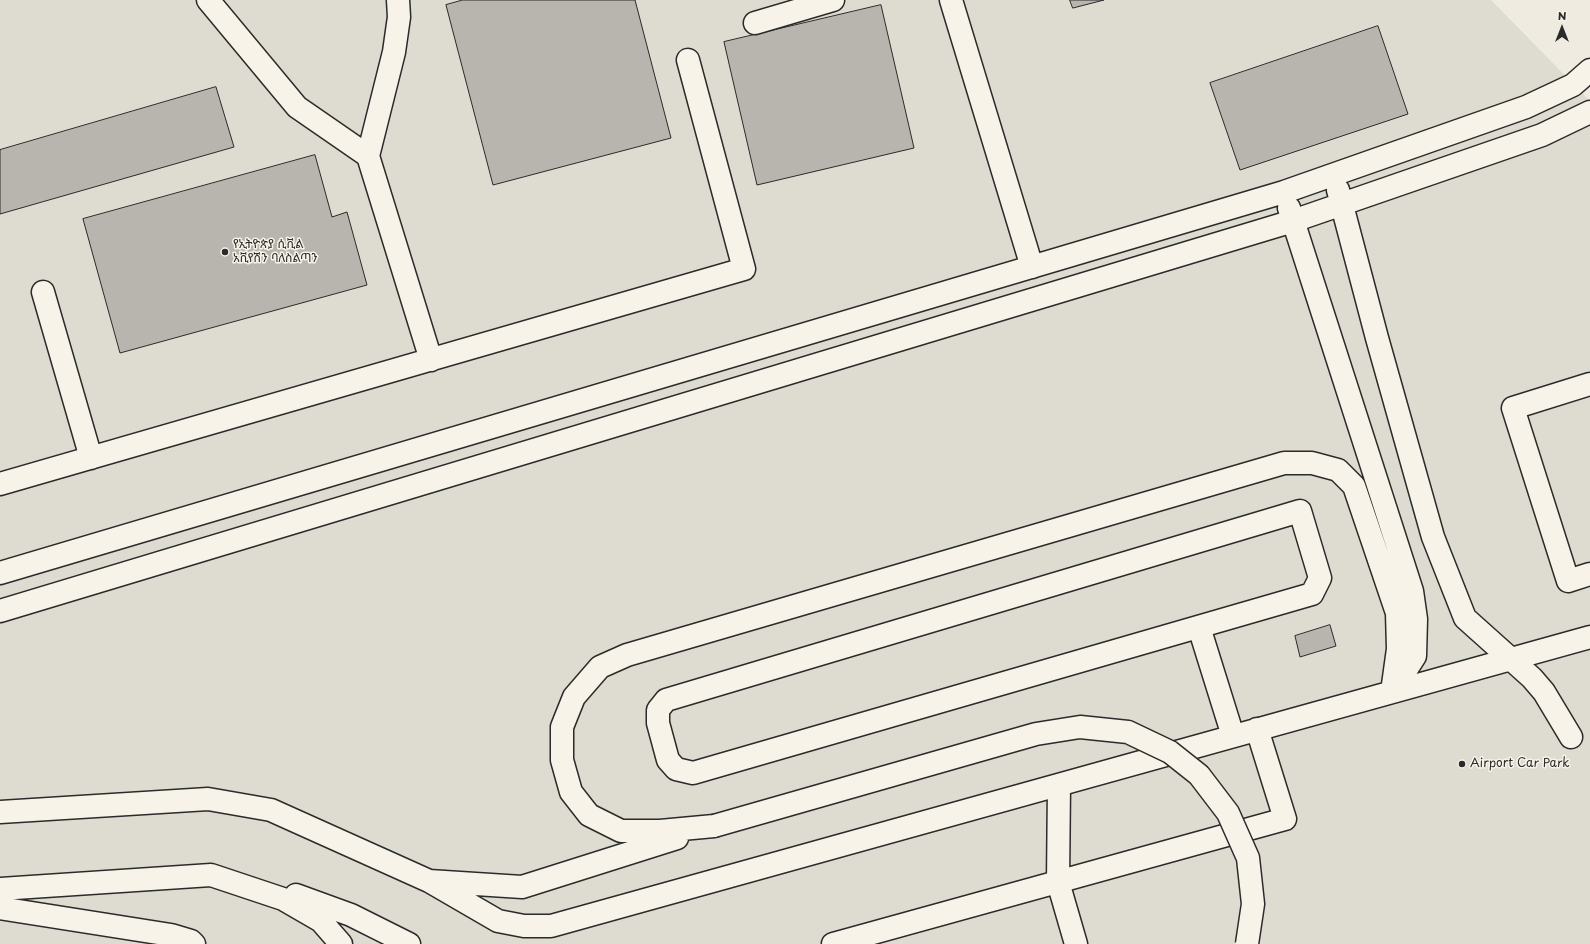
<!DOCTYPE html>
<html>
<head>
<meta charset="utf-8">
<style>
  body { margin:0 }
  #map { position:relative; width:1590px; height:944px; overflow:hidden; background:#efebe0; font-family:"Playpen Sans",sans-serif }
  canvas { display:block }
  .north { position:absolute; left:1542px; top:8px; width:40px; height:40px; -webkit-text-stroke:3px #f7f3e8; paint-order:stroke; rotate:0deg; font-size:11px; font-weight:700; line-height:16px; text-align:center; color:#2b2b2b }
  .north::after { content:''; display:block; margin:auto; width:14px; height:18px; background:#2b2b2b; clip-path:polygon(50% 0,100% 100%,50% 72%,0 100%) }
</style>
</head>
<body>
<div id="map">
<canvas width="1590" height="944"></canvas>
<div class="north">N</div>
</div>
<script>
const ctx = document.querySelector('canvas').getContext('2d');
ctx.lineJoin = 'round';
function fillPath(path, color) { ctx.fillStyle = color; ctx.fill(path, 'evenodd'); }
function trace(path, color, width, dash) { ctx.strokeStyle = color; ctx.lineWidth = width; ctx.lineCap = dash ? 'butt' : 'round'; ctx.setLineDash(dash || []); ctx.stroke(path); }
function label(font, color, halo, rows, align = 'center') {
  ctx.font = font + ' "Playpen Sans","Noto Sans Ethiopic",sans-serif'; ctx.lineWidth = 3; ctx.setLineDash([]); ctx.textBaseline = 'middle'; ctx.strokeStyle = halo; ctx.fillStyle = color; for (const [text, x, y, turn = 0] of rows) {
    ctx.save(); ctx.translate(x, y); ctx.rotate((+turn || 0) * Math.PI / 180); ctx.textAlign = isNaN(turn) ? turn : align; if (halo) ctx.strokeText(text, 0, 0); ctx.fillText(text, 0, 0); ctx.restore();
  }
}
const built = new Path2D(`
  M 0,0 L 1491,0 L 1590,101 L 1590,944 L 0,944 Z`);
const building = new Path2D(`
  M 463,0 L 635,0 L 671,138 L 493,185 L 446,5 Z
  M 1070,0 L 1104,0 L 1073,8 Z
  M 881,5 L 914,148 L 757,185 L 724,42 Z
  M 1378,26 L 1408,114 L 1240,170 L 1210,83 Z
  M 216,87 L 234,147 L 0,214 L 0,150 Z
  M 315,155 L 332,217 L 347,212 L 367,285 L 120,353 L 83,219 Z
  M 1330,625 L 1336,646 L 1300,657 L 1295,636 Z`);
const minor = new Path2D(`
  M 208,0 L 297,107 L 368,156 L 431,360
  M 951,0 L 1032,267
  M 755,23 L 833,0
  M 368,156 L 394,52 L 399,17 L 398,0
  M 1338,190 L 1377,338 L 1433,537 L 1465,618 L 1532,678 L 1544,692 L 1571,737
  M 1289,208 L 1412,591 L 1416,619 L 1415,656 L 1397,684
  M 43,292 L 91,458
  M 1590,384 L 1513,408 L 1568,581 L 1590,574
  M 0,484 L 744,269 L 688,60
  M 1300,511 L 1320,578 L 1312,594 L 693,773 L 676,769 L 668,760 L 658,723 L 658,710 L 666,700 Z
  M 0,573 L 1284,192 L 1526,107 L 1573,85 L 1590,70
  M 0,611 L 1293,221 L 1542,135 L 1590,112
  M 1199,627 L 1233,736
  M 1059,785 L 1058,882 L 1076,944
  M 0,812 L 208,799 L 271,810 L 429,881 L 522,887 L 677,838
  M 714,826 L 660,831 L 621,831 L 589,815 L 571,792 L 562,760 L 562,727 L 574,697 L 600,667 L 627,655 L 1284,463 L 1312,463 L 1338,470 L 1354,486 L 1397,613 L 1398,649 L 1392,692
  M 429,881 L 498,921 L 524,926 L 551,926 L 1590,637
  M 0,889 L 211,875 L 283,899 L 321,921 L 341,944
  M 296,895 L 351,915 L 409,944
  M 0,908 L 171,935 L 191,941 L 194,944
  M 833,944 L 1285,819 L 1257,729`);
const minorBridge = new Path2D(`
  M 714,826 L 1036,734 L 1080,727 L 1128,732 L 1170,752 L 1199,775 L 1228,813 L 1248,858 L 1253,904 L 1247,944`);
const markers = [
  [225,252,4,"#2b2b2b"],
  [1462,764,4,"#2b2b2b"]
];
const poiNames = [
  ["የኢትዮጵያ ሲቪል",233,245],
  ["አቪየሽን ባለስልጣን",233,259],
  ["Airport Car Park",1470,764]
];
fillPath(built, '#dedbd1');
fillPath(building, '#b8b5ae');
trace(building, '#2b2b2b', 1);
trace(minor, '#2b2b2b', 25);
trace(minor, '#f7f3e8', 22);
trace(minorBridge, '#2b2b2b', 25, []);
trace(minorBridge, '#f7f3e8', 22);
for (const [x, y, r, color] of markers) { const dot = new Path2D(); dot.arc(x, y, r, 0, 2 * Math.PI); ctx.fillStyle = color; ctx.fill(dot); trace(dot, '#f7f3e8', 1.5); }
label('12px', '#2b2b2b', '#f7f3e8', poiNames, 'left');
</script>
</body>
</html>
